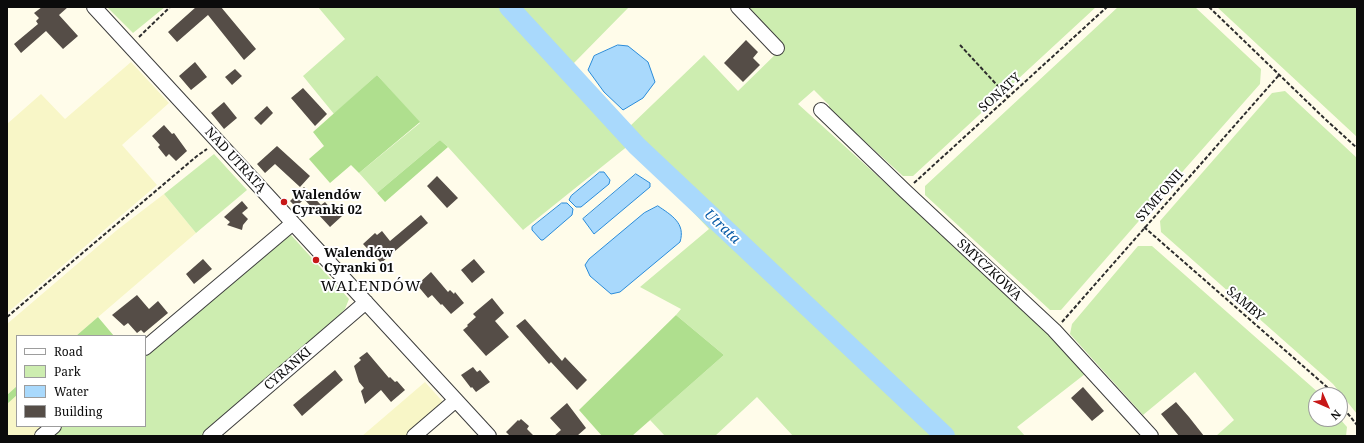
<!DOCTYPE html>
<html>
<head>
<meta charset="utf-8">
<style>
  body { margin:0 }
  #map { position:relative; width:1364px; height:443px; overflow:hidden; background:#fffcea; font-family:"Noto Serif",serif }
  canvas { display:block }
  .frame { position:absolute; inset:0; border:8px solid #0b0b0b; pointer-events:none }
  .legend { position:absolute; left:16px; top:335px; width:130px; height:92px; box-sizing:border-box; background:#fff; border:1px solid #9d9d9d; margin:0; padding:5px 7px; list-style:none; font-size:12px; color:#0b0b0b }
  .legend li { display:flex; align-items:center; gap:8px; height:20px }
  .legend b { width:20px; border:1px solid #9d9d9d }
  .north { position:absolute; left:1308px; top:387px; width:40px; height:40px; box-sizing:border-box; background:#fff; border:1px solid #9d9d9d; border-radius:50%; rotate:135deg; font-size:11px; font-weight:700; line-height:16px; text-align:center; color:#0b0b0b }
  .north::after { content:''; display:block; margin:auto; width:14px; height:18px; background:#c71818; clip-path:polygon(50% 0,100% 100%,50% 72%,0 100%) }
</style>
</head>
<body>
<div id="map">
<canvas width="1364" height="443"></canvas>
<div class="frame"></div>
<ul class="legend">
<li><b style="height:5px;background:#fff"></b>Road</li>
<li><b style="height:11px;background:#cdedb0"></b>Park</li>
<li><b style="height:11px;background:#a9d9fc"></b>Water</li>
<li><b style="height:11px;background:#554d47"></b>Building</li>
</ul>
<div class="north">N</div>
</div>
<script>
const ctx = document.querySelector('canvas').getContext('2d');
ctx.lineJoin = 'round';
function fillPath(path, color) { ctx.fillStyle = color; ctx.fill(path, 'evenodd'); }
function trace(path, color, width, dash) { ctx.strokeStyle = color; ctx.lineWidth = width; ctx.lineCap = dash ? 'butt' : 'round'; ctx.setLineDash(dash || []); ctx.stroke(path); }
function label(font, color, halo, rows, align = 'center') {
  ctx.font = font + ' "Noto Serif",serif'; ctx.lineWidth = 4; ctx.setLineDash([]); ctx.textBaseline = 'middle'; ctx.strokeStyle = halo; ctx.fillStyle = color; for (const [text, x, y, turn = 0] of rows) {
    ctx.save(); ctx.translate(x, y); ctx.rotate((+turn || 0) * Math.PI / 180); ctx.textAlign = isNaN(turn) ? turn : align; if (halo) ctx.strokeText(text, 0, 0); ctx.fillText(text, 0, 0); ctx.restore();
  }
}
const farmland = new Path2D(`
  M 131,62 L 169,103 L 122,145 L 157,185 L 7,313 L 7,124 L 41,94 L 65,119 Z
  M 164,194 L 196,233 L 76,336 L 17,336 L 17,386 L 7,395 L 7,324 L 117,230 Z
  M 425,382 L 444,403 L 405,436 L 362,436 Z
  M 17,395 L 17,426 L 49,426 L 37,436 L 7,436 L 7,404 Z`);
const green = new Path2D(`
  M 107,7 L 165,7 L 133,33 Z
  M 318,7 L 629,7 L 572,65 L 628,128 L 704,55 L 738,91 L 783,47 L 745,7 L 1096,7 L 913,176 L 903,176 L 829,109 L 829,105 L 814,90 L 798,104 L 1017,302 L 1052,337 L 1085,374 L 1017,427 L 1025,436 L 793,436 L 757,397 L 715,436 L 665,436 L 650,420 L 724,355 L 676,315 L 681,309 L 640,287 L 709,229 L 629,145 L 523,230 L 448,147 L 440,140 L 377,193 L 359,173 L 420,123 L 377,75 L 334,114 L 303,76 L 345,39 Z
  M 1118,7 L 1195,7 L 1261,69 L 1260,84 L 1138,222 L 1061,310 L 1050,310 L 925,195 L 925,186 Z
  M 1217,7 L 1357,7 L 1357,137 Z
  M 1285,91 L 1357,158 L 1357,414 L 1333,384 L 1161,232 L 1160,221 L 1272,93 Z
  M 214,154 L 247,190 L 196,233 L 164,194 Z
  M 291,235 L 349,299 L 345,309 L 332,323 L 201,436 L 51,436 L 62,426 L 145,426 L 145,355 L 284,236 Z
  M 1138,246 L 1152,246 L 1320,394 L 1321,395 L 1316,395 L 1316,419 L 1340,419 L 1347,427 L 1346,436 L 1216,436 L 1234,420 L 1195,372 L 1143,415 L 1070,334 L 1072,324 Z`);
const forest = new Path2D(`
  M 377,75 L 420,122 L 359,173 L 351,165 L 330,183 L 309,159 L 324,146 L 313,132 Z
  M 440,140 L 448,147 L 385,202 L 377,193 Z
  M 676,315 L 724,355 L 632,436 L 602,436 L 579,410 Z
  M 98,317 L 114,336 L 76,336 Z
  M 17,386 L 17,395 L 7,404 L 7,395 Z`);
const water = new Path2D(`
  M 618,45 L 628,46 L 648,62 L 655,82 L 643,98 L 623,110 L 604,92 L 588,70 L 594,56 Z
  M 600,172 L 604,172 L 610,180 L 609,184 L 581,207 L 576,207 L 569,200 L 571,196 Z
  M 636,174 L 650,183 L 650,187 L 594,234 L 583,219 Z
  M 562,203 L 567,203 L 573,209 L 572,215 L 543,240 L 541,240 L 532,230 L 532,227 Z
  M 658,206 C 671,215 686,223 680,242 L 620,292 L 611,294 L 590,276 L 585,265 L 589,259 L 644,213 Z`);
const river = new Path2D(`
  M 509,7 L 637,146 L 945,436`);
const building = new Path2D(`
  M 42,7 L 68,7 L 59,15 L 78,36 L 63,49 L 46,31 L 21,53 L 14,44 L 38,24 L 36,21 L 39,18 L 34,13 Z
  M 196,7 L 221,7 L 256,49 L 244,60 L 208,15 L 177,42 L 168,32 Z
  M 746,40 L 758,52 L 753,58 L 760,65 L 743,82 L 724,63 Z
  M 195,62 L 207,77 L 191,90 L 179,76 Z
  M 235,69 L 242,76 L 232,85 L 225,77 Z
  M 303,88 L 327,114 L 315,126 L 291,98 Z
  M 224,102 L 237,118 L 224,129 L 211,113 Z
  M 267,106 L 273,113 L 261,125 L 254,118 Z
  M 164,125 L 172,134 L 174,133 L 187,151 L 176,161 L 169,154 L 166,157 L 158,147 L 160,145 L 152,136 Z
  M 277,146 L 310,176 L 300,187 L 275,164 L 265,173 L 257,164 Z
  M 437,176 L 458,198 L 447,208 L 427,186 Z
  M 304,187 L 321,205 L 325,202 L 332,210 L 335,208 L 342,216 L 330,227 L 304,199 L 296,207 L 290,201 Z
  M 242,201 L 248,208 L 242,213 L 248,219 L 243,225 L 242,230 L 227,225 L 230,222 L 224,217 Z
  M 421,215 L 428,223 L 381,263 L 363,244 L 375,233 L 377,235 L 382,231 L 390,241 Z
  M 203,259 L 212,269 L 194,284 L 186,274 Z
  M 474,259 L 485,272 L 472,283 L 461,270 Z
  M 431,272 L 448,292 L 450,290 L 454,294 L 455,292 L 464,303 L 451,314 L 442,304 L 441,305 L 432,295 L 428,298 L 417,285 Z
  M 137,295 L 149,309 L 158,301 L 168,313 L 144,333 L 141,330 L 137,333 L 128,323 L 124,326 L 112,315 Z
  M 492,298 L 504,313 L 495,321 L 509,337 L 486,356 L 463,330 L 468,326 L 467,325 L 476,317 L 473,314 Z
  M 525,319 L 562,361 L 565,357 L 587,380 L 577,390 L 551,362 L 549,364 L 516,326 Z
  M 367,352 L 389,378 L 390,377 L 395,382 L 397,381 L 405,390 L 391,402 L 381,390 L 365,404 L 361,391 L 364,388 L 359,382 L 354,366 L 361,360 L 359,358 Z
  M 473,367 L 477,372 L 480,370 L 490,382 L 476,392 L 472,387 L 471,388 L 461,375 Z
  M 335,370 L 343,380 L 302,416 L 293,405 Z
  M 1083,387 L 1104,411 L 1092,421 L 1071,398 Z
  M 1176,402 L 1189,417 L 1204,436 L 1179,436 L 1161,414 Z
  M 567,403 L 586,428 L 577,436 L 554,436 L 561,430 L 550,418 Z
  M 521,419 L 529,426 L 527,429 L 534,436 L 510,436 L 506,432 L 518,420 L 519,421 Z`);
const path = new Path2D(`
  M 1209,7 L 1324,118 L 1357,148
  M 139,37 L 170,7
  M 960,45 L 1008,97
  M 914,183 L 1107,7
  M 1144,227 L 1327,387 L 1333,395
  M 7,317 L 197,156 L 207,149
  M 1062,322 L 1279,75
  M 1340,404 L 1357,425`);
const minor = new Path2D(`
  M 94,7 L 489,436
  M 738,7 L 777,48
  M 821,110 L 905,191 L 1054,330 L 1151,436
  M 145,348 L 293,223
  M 42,436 L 54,426
  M 210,436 L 366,302
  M 414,436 L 456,400`);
const markers = [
  [284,202,4,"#c71818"],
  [316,260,4,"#c71818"]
];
const streetNames = [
  ["SONATY",1000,93,-42],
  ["NAD UTRATĄ",235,160,47],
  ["SYMFONII",1160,196,-49],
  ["SMYCZKOWA",989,270,43],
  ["SAMBY",1245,304,41],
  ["CYRANKI",288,369,-41]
];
const poiNames = [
  ["Walendów",292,195],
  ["Cyranki 02",292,210],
  ["Walendów",324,253],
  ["Cyranki 01",324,268]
];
const waterNames = [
  ["Utrata",722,227,43]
];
const quarterNames = [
  ["WALENDÓW",371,287]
];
fillPath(farmland, '#f8f6c7');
fillPath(green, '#cdedb0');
fillPath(forest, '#afdf8e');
fillPath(water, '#a9d9fc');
trace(water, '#2a8bd9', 1);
trace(river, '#a9d9fc', 20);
fillPath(building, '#554d47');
trace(minor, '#3e3e3e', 16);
trace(path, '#2d2d2d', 2, [4, 2]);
trace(minor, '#fff', 14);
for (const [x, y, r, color] of markers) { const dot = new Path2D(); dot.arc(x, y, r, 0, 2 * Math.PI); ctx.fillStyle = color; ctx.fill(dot); trace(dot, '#fff', 1.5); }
label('13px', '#0b0b0b', '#fff', streetNames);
label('bold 13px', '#0b0b0b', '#fff', poiNames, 'left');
label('italic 14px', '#0a5ca8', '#fff', waterNames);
ctx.letterSpacing = '1px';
label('15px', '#0b0b0b', '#fff', quarterNames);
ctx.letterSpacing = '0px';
</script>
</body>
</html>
